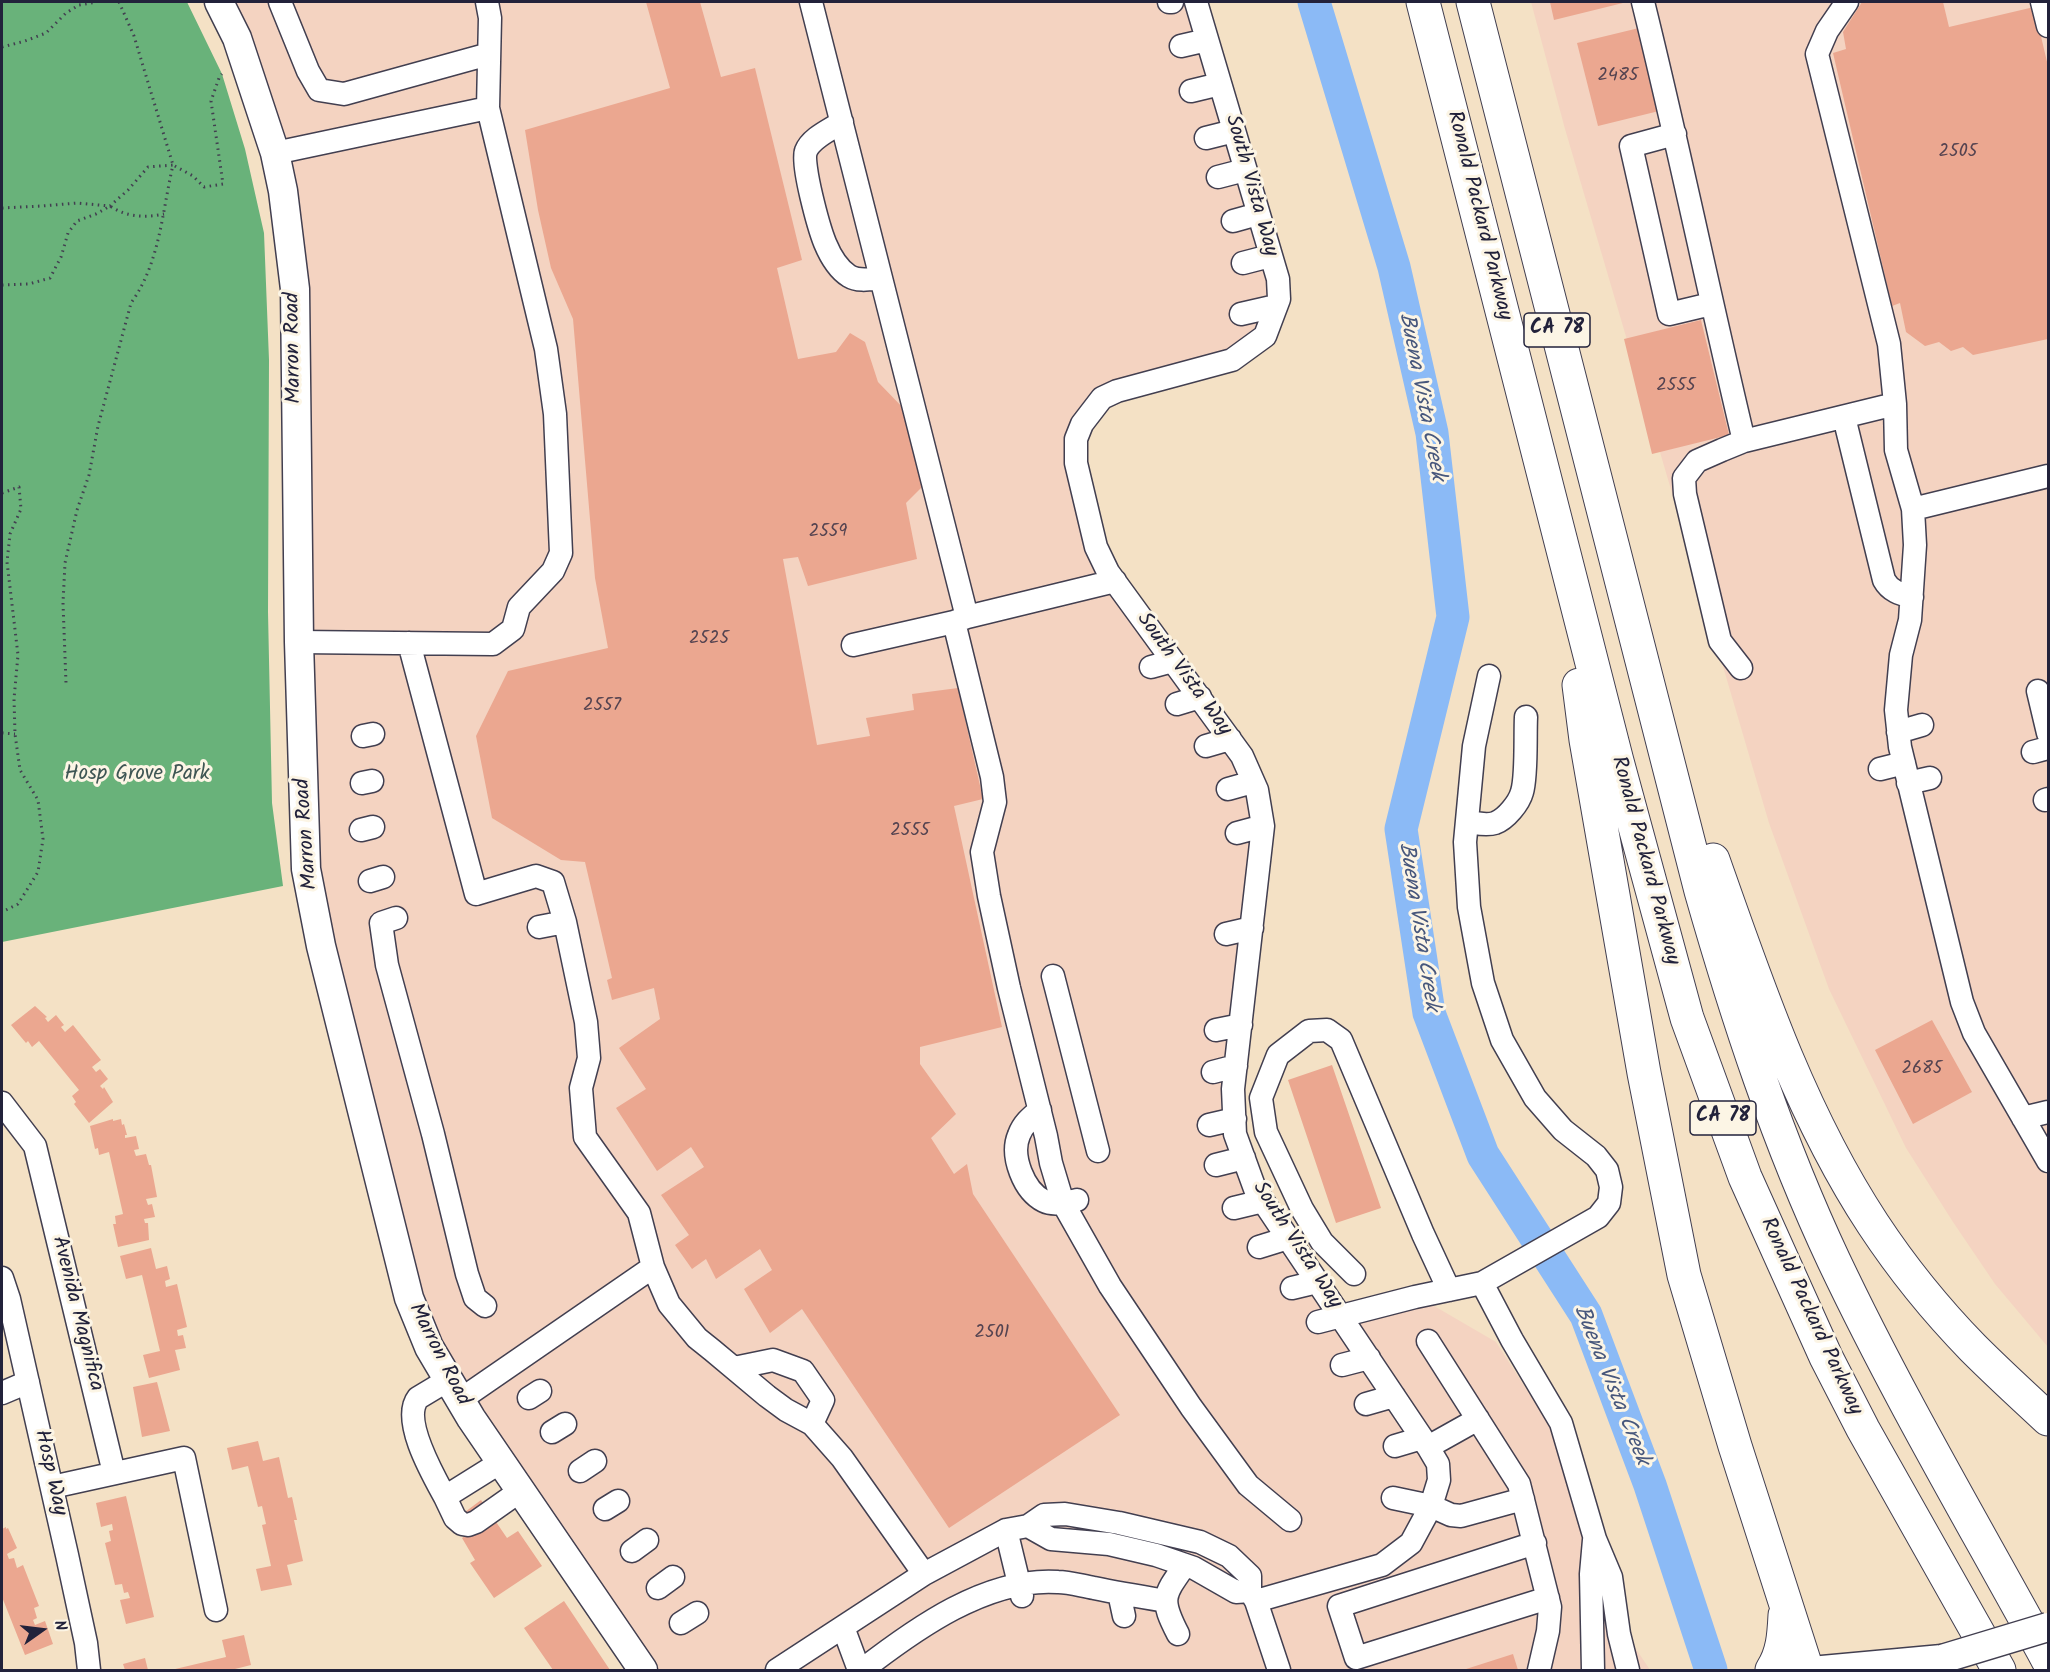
<!DOCTYPE html>
<html>
<head>
<meta charset="utf-8">
<style>
  body { margin:0 }
  #map { position:relative; width:2050px; height:1672px; overflow:hidden; background:#f4e1c5; font-family:Kalam,sans-serif }
  canvas { display:block }
  .frame { position:absolute; inset:0; border:3px solid #22223b; pointer-events:none }
  .north { position:absolute; left:12px; top:1600px; width:60px; height:60px; -webkit-text-stroke:4px #fcf5e5; paint-order:stroke; rotate:76deg; font-size:16px; font-weight:700; line-height:24px; text-align:center; color:#22223b }
  .north::after { content:''; display:block; margin:auto; width:21px; height:27px; background:#22223b; clip-path:polygon(50% 0,100% 100%,50% 72%,0 100%) }
</style>
</head>
<body>
<div id="map">
<canvas width="2050" height="1672"></canvas>
<div class="frame"></div>
<div class="north">N</div>
</div>
<script>
const ctx = document.querySelector('canvas').getContext('2d');
ctx.lineJoin = 'round';
function fillPath(path, color) { ctx.fillStyle = color; ctx.fill(path, 'evenodd'); }
function trace(path, color, width, dash) { ctx.strokeStyle = color; ctx.lineWidth = width; ctx.lineCap = dash ? 'butt' : 'round'; ctx.setLineDash(dash || []); ctx.stroke(path); }
function label(font, color, halo, rows, align = 'center') {
  ctx.font = font + ' Kalam,sans-serif'; ctx.lineWidth = 6; ctx.setLineDash([]); ctx.textBaseline = 'middle'; ctx.strokeStyle = halo; ctx.fillStyle = color; for (const [text, x, y, turn = 0] of rows) {
    ctx.save(); ctx.translate(x, y); ctx.rotate((+turn || 0) * Math.PI / 180); ctx.textAlign = isNaN(turn) ? turn : align; if (halo) ctx.strokeText(text, 0, 0); ctx.fillText(text, 0, 0); ctx.restore();
  }
}
const built = new Path2D(`
  M 220,2 L 1195,2 L 1273,267 L 1262,340 L 1117,390 L 1080,427 L 1092,537 L 1252,779 L 1239,1150 L 1340,1315 L 1417,1296 L 1496,1342 L 1555,1434 L 1634,1646 L 1650,1670 L 643,1670 L 434,1359 L 320,946 L 292,254 Z
  M 1531,2 L 2048,2 L 2048,1347 L 1995,1284 L 1953,1222 L 1906,1148 L 1829,989 L 1769,823 L 1565,129 Z`);
const forest = new Path2D(`
  M 2,2 L 187,2 L 222,74 L 245,149 L 264,233 L 269,360 L 268,612 L 272,803 L 283,886 L 2,942 Z`);
const river = new Path2D(`
  M 1314,2 L 1394,267 L 1432,433 L 1453,617 L 1401,829 L 1429,1013 L 1483,1155 L 1586,1315 L 1650,1485 L 1711,1670`);
const building = new Path2D(`
  M 646,2 L 700,2 L 721,77 L 755,68 L 802,260 L 777,268 L 798,359 L 836,352 L 850,333 L 865,342 L 878,382 L 907,412 L 924,485 L 906,503 L 917,559 L 808,586 L 798,557 L 783,559 L 817,745 L 870,736 L 866,718 L 914,710 L 912,694 L 958,688 L 983,799 L 954,806 L 1002,1027 L 920,1047 L 920,1064 L 956,1114 L 931,1138 L 954,1174 L 967,1164 L 973,1194 L 1120,1415 L 949,1528 L 802,1309 L 770,1333 L 744,1289 L 772,1270 L 760,1249 L 716,1279 L 706,1259 L 692,1269 L 675,1245 L 689,1235 L 661,1195 L 704,1167 L 691,1147 L 657,1171 L 616,1108 L 646,1089 L 619,1048 L 660,1019 L 654,988 L 612,1000 L 607,980 L 612,978 L 585,862 L 561,860 L 492,818 L 476,736 L 508,671 L 608,648 L 595,578 L 573,319 L 551,268 L 538,210 L 525,130 L 670,88 Z
  M 1550,2 L 1627,2 L 1554,20 Z
  M 1862,2 L 1943,2 L 1949,27 L 2034,7 L 2048,66 L 2048,339 L 1973,355 L 1963,347 L 1951,351 L 1939,342 L 1925,346 L 1906,332 L 1900,303 L 1892,306 L 1833,53 L 1846,49 L 1843,32 Z
  M 1639,28 L 1659,111 L 1598,126 L 1577,43 Z
  M 1701,320 L 1729,435 L 1652,454 L 1624,339 Z
  M 35,1006 L 47,1017 L 45,1018 L 48,1022 L 56,1015 L 64,1025 L 61,1027 L 65,1032 L 73,1025 L 101,1060 L 92,1067 L 96,1072 L 100,1069 L 108,1079 L 100,1086 L 103,1089 L 104,1087 L 113,1102 L 89,1123 L 74,1104 L 76,1102 L 72,1096 L 79,1090 L 39,1041 L 32,1047 L 28,1041 L 26,1043 L 11,1025 Z
  M 1932,1020 L 1972,1092 L 1913,1124 L 1875,1050 Z
  M 1332,1065 L 1381,1208 L 1336,1223 L 1288,1080 Z
  M 113,1119 L 113,1121 L 121,1119 L 122,1125 L 124,1124 L 127,1135 L 125,1135 L 125,1138 L 136,1136 L 139,1149 L 134,1150 L 136,1156 L 146,1154 L 149,1165 L 151,1165 L 157,1197 L 146,1199 L 148,1205 L 152,1204 L 155,1217 L 144,1219 L 145,1223 L 148,1223 L 149,1240 L 118,1247 L 113,1224 L 116,1224 L 115,1216 L 123,1214 L 109,1152 L 99,1155 L 98,1148 L 95,1149 L 90,1126 Z
  M 151,1248 L 156,1269 L 167,1266 L 170,1279 L 165,1281 L 166,1287 L 177,1284 L 187,1327 L 177,1330 L 178,1336 L 183,1335 L 186,1348 L 175,1350 L 180,1370 L 149,1378 L 143,1355 L 160,1351 L 142,1275 L 126,1279 L 120,1256 Z
  M 157,1382 L 170,1431 L 142,1437 L 133,1387 Z
  M 258,1441 L 263,1461 L 279,1457 L 288,1498 L 292,1497 L 297,1520 L 294,1520 L 303,1561 L 287,1565 L 292,1585 L 261,1591 L 256,1569 L 271,1566 L 262,1525 L 266,1524 L 262,1506 L 258,1507 L 248,1466 L 232,1470 L 227,1448 Z
  M 126,1496 L 154,1617 L 126,1624 L 120,1600 L 130,1598 L 128,1592 L 124,1593 L 122,1584 L 115,1585 L 105,1543 L 111,1541 L 109,1531 L 113,1530 L 112,1524 L 101,1527 L 96,1503 Z
  M 481,1500 L 507,1538 L 518,1531 L 542,1566 L 494,1598 L 470,1563 L 475,1560 L 462,1538 L 476,1528 L 465,1512 Z
  M 6,1527 L 6,1529 L 8,1528 L 17,1548 L 7,1554 L 9,1559 L 14,1558 L 17,1568 L 23,1565 L 39,1606 L 34,1608 L 37,1618 L 33,1620 L 35,1625 L 45,1621 L 53,1644 L 25,1655 L 2,1597 L 2,1529 Z
  M 564,1601 L 610,1670 L 553,1670 L 524,1628 Z
  M 244,1635 L 251,1665 L 231,1670 L 171,1670 L 226,1657 L 222,1640 Z
  M 1513,1654 L 1518,1670 L 1463,1670 Z
  M 145,1658 L 148,1670 L 125,1670 L 123,1664 Z`);
const path = new Path2D(`
  M 119,2 L 134,36 L 173,165 L 193,176 L 204,187 L 223,184 L 211,101 L 219,78 L 222,74
  M 2,47 L 25,41 L 46,33 L 66,13 L 79,5 L 97,2
  M 2,208 L 41,206 L 77,203 L 110,206 L 128,190 L 148,167 L 173,165 C 162,212 160,263 131,303 L 98,426 L 89,475 L 77,510 L 65,563 L 63,603 L 66,683
  M 2,285 L 29,284 L 50,278 L 61,257 L 68,233 L 77,221 L 96,214 L 110,206 C 126,217 145,218 164,214
  M 2,493 L 19,487 L 21,509 L 10,534 L 7,562 L 18,655 L 14,699 L 15,734 L 20,770 L 38,800 L 43,839 L 38,872 L 18,904 L 2,912
  M 2,733 L 15,734`);
const minor = new Path2D(`
  M 280,2 L 308,71 L 319,90 L 344,94 L 489,54
  M 811,2 L 967,617 L 954,622 L 992,777 L 995,802 L 982,852 L 989,896 L 1009,988 L 1046,1136 L 1051,1163 L 1063,1203 L 1110,1286 L 1191,1407 L 1248,1485 L 1290,1520
  M 1169,2 L 1172,2
  M 1643,2 C 1679,147 1709,295 1744,441
  M 1847,2 L 1827,31 L 1817,54 L 1889,344 L 1895,404 L 1896,450 L 1913,509 L 1915,545 L 1910,620 L 1901,655 L 1896,710 L 1900,747 L 1962,1002 L 1974,1033 L 2048,1161
  M 2042,2 L 2048,26
  M 1181,46 L 1207,40
  M 1191,91 L 1220,84
  M 842,122 C 830,130 811,138 806,151 C 801,164 819,228 825,243 C 830,255 838,269 849,276 C 859,282 871,279 881,278
  M 1675,134 L 1631,146 L 1669,314 L 1711,304
  M 1206,138 L 1234,131
  M 275,153 L 488,108
  M 1218,177 L 1245,170
  M 1233,221 L 1258,214
  M 1243,263 L 1270,256
  M 1241,314 L 1276,306
  M 1844,417 L 1884,580 C 1890,591 1900,594 1912,597
  M 1913,509 L 2048,476
  M 967,617 L 1115,581
  M 299,642 L 493,644 L 513,629 L 519,607 L 553,571 L 561,553 L 555,414 L 546,349 L 488,108 L 490,18 L 487,2
  M 409,643 L 476,894 L 536,876 L 553,882 L 565,922 L 586,1022 L 589,1058 L 581,1088 L 585,1137 L 639,1213 L 653,1267 L 669,1304 L 697,1338 L 712,1350 L 767,1396 L 786,1410 L 812,1424 L 842,1458 L 924,1574
  M 853,645 L 954,622
  M 1151,667 L 1173,661
  M 1741,668 L 1720,641 L 1685,494 L 1684,478 L 1697,461 L 1722,450 L 1744,441 L 1895,404
  M 2038,691 L 2048,733
  M 1177,704 L 1200,697
  M 1898,732 L 1922,725
  M 363,736 L 373,734
  M 1206,746 L 1230,739
  M 2033,752 L 2048,748
  M 1880,769 L 1904,763
  M 362,783 L 372,781
  M 1908,783 L 1930,778
  M 1228,789 L 1253,782
  M 2045,800 L 2048,799
  M 1467,822 C 1476,823 1486,826 1495,823 C 1506,819 1519,803 1522,792 C 1527,776 1525,736 1526,717
  M 361,830 L 373,827
  M 1237,833 L 1263,826
  M 370,881 L 383,877
  M 396,918 L 381,923 L 387,965 L 433,1134 L 467,1274 L 475,1298 L 485,1306
  M 539,927 L 565,922
  M 1226,934 L 1252,928
  M 1053,976 L 1098,1151
  M 1216,1030 L 1241,1025
  M 1213,1072 L 1236,1066
  M 2,1103 L 35,1146 L 114,1473
  M 1040,1110 C 1031,1117 1023,1124 1019,1135 C 1010,1156 1024,1191 1044,1201 C 1054,1206 1067,1202 1077,1200
  M 2023,1118 L 2048,1112
  M 1209,1125 L 1235,1119
  M 1216,1165 L 1244,1158
  M 1234,1208 L 1263,1201
  M 1259,1247 L 1288,1238
  M 1354,1274 L 1322,1242 L 1302,1209 L 1266,1132 L 1261,1098 L 1278,1055 L 1309,1031 L 1327,1030 L 1341,1040 L 1423,1234 L 1449,1290
  M 2,1278 L 9,1299 L 67,1555 L 86,1643 L 89,1670
  M 1482,1283 L 1512,1340 L 1561,1423 L 1595,1539 L 1611,1577 L 1619,1634 L 1628,1670
  M 1292,1288 L 1317,1282
  M 1318,1322 L 1415,1297 L 1482,1283 L 1598,1217 L 1609,1203 L 1611,1187 L 1607,1170 L 1596,1156 L 1563,1130 L 1535,1098 L 1502,1040 L 1483,983 L 1469,907 L 1465,842 L 1474,746 L 1489,676
  M 1428,1341 L 1519,1484 L 1550,1607 L 1548,1631 L 1539,1670
  M 1342,1365 L 1369,1358
  M 734,1368 L 773,1360 L 803,1371 L 823,1400 L 812,1424
  M 448,1380 L 418,1398 C 401,1420 433,1475 445,1497 L 501,1462
  M 2,1393 L 28,1382
  M 529,1398 L 540,1391
  M 460,1400 L 653,1267
  M 1366,1404 L 1394,1396
  M 552,1432 L 565,1424
  M 1395,1446 L 1422,1438
  M 1428,1447 L 1478,1419
  M 580,1471 L 595,1461
  M 52,1487 L 184,1458 L 216,1610
  M 445,1497 L 455,1518 L 462,1524 L 468,1525 L 476,1522 L 520,1491
  M 1393,1498 L 1431,1506 L 1451,1515 L 1461,1516 L 1523,1499
  M 605,1509 L 618,1501
  M 1028,1526 L 1051,1539 L 1109,1544 L 1156,1555 L 1194,1568 L 1236,1592 L 1250,1591
  M 1006,1530 L 1022,1596
  M 1535,1543 L 1339,1606 L 1356,1658 L 1548,1598
  M 632,1551 L 647,1540
  M 658,1588 L 673,1577
  M 1119,1593 L 1124,1616
  M 1256,1601 L 1279,1670
  M 681,1623 L 697,1613
  M 843,1627 L 859,1670
  M 1178,1634 C 1160,1599 1163,1596 1185,1565
  M 777,1670 L 924,1574 L 1006,1530 L 1028,1526 L 1044,1515 L 1065,1514 L 1119,1523 L 1200,1542 L 1229,1556 L 1250,1576 L 1250,1591 L 1256,1601 L 1382,1565 L 1411,1543 L 1431,1506 L 1439,1480 L 1438,1464 L 1428,1447 L 1255,1189 L 1235,1134 L 1233,1089 L 1263,826 L 1257,790 L 1242,756 L 1108,572 L 1096,547 L 1076,463 L 1076,439 L 1082,424 L 1102,398 L 1117,391 L 1232,360 L 1265,336 L 1279,299 L 1278,279 L 1196,2
  M 862,1670 C 915,1629 987,1577 1058,1582 C 1069,1582 1082,1586 1094,1588 C 1118,1593 1142,1597 1166,1601
  M 1593,1670 L 1591,1574 L 1594,1540`);
const major = new Path2D(`
  M 219,2 L 237,38 L 275,153 L 283,191 L 295,289 L 299,642 L 306,869 L 321,946 L 409,1298 L 429,1347 L 471,1418 L 643,1670
  M 1822,1670 L 1942,1659`);
const highway = new Path2D(`
  M 1423,2 L 1617,761 L 1687,1018 L 1745,1177 L 1826,1357 L 1863,1429 L 1999,1670
  M 1473,2 L 1701,891 C 1737,1017 1778,1142 1834,1261 C 1899,1398 1976,1528 2048,1660
  M 1579,685 L 1586,740 L 1644,1073 L 1684,1275 L 1735,1446 L 1807,1670
  M 1713,860 C 1757,985 1800,1113 1873,1224 C 1902,1268 1936,1310 1973,1348 C 1997,1372 2023,1396 2048,1419
  M 1772,1670 C 1783,1653 1784,1635 1785,1615`);
const majorBridge = new Path2D(`
  M 1942,1659 L 2048,1627`);
const numberNames = [
  ["2485",1618,77],
  ["2505",1958,153],
  ["2555",1676,387],
  ["2559",828,533],
  ["2525",709,640],
  ["2557",602,707],
  ["2555",910,832],
  ["2685",1922,1070],
  ["2501",992,1334]
];
const shields = [
  [1557,330,66],
  [1723,1118,66]
];
const shieldNames = [
  ["CA 78",1557,330],
  ["CA 78",1723,1118]
];
const streetNames = [
  ["South Vista Way",1250,186,74],
  ["Ronald Packard Parkway",1478,216,76],
  ["Marron Road",295,348,-91],
  ["South Vista Way",1183,675,54],
  ["Marron Road",308,834,-94],
  ["Ronald Packard Parkway",1644,861,75],
  ["South Vista Way",1296,1246,57],
  ["Avenida Magnifica",76,1314,76],
  ["Ronald Packard Parkway",1810,1317,65],
  ["Marron Road",438,1355,63],
  ["Hosp Way",49,1473,77]
];
const parkNames = [
  ["Hosp Grove Park",137,775]
];
const waterNames = [
  ["Buena Vista Creek",1420,397,79],
  ["Buena Vista Creek",1417,927,81],
  ["Buena Vista Creek",1610,1386,68]
];
fillPath(built, '#f4d3c1');
fillPath(forest, '#69b27a');
trace(river, '#8bbaf6', 33);
fillPath(building, '#eba790');
trace(minor, '#423f50', 25);
trace(major, '#423f50', 31);
trace(highway, '#423f50', 35);
trace(path, '#423f50', 3, [1.5, 4.5]);
trace(minor, '#fff', 22);
trace(major, '#fff', 28);
trace(highway, '#fff', 33);
trace(majorBridge, '#423f50', 31, []);
trace(majorBridge, '#fff', 28);
label('18px', '#544350', null, numberNames);
for (const [x, y, w] of shields) { const box = new Path2D(); box.roundRect(x - w / 2, y - 17, w, 34, 4.5); ctx.fillStyle = '#fcf5e5'; ctx.fill(box); trace(box, '#22223b', 1.5); }
label('bold 20px', '#22223b', null, shieldNames);
label('21px', '#22223b', '#fcf5e5', streetNames);
label('21px', '#3f5654', '#fcf5e5', parkNames);
label('italic 22px', '#47577c', '#fcf5e5', waterNames);
</script>
</body>
</html>
